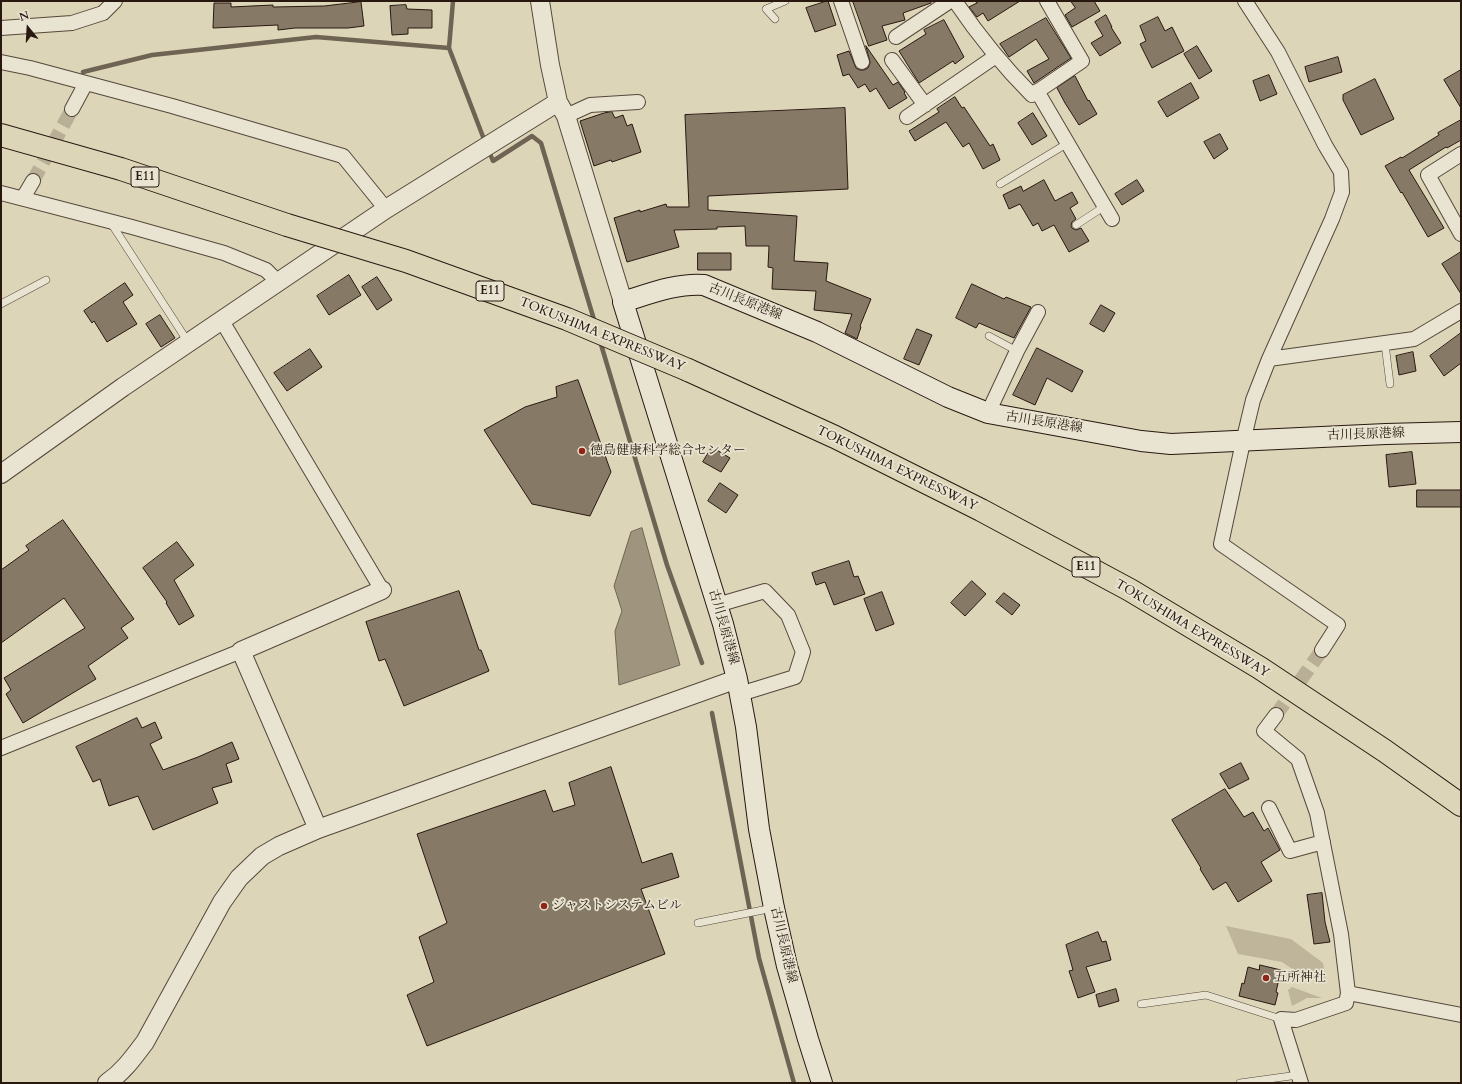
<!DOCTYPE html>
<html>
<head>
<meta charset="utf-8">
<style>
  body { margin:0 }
  #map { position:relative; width:1462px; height:1084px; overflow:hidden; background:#ddd5b8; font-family:Cardo,serif }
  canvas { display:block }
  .frame { position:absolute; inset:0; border:2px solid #281810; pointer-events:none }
  .north { position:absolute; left:8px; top:8px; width:40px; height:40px; -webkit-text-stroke:3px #e9e4d1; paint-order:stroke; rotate:342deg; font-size:11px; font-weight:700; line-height:16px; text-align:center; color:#281810 }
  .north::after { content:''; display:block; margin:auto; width:14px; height:18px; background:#281810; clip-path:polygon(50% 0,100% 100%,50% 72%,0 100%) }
</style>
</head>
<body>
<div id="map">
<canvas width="1462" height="1084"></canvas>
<div class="frame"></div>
<div class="north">N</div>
</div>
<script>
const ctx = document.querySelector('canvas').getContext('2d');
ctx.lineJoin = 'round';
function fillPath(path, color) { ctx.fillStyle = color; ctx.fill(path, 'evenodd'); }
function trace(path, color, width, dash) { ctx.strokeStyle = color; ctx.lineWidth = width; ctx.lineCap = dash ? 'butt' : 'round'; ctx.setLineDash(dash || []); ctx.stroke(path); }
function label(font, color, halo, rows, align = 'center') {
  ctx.font = font + ' Cardo,"Noto Serif JP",serif'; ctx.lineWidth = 3.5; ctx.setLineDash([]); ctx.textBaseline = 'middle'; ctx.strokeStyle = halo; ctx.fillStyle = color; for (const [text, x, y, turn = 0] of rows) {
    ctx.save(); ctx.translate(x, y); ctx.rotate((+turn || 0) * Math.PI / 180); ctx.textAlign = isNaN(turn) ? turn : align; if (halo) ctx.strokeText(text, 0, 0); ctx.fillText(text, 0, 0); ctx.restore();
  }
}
const green = new Path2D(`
  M 1226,926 L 1291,939 L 1323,963 L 1326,981 L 1301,975 L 1282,962 L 1238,954 Z
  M 1292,987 L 1322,998 L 1307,998 L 1292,1006 L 1288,990 Z`);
const water = new Path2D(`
  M 642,528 L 680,665 L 619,685 L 615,631 L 622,611 L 614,586 L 631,532 Z`);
const stream = new Path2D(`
  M 453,1 L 449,48 L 485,142
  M 83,72 L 152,55 L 316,37 L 449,48
  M 488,149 L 493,161 L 532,136 L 541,143 L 595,323
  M 600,341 L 667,565 L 702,663
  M 712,713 L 759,958 L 794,1083`);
const building = new Path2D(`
  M 828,1 L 836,25 L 815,32 L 806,8 Z
  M 853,1 L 931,1 L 931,3 L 903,13 L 905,20 L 882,26 L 887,40 L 869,46 Z
  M 975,1 L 1020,1 L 988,21 L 983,13 L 977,17 L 969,7 L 977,3 Z
  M 1071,1 L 1094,1 L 1100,11 L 1072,27 L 1065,15 L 1075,8 Z
  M 361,2 L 364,26 L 348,28 L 295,28 L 278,30 L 278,25 L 213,28 L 214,3 L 231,3 L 231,7 L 273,5 L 273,7 L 324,6 Z
  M 406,5 L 407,9 L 432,10 L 432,28 L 408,28 L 408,34 L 392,35 L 390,6 Z
  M 1106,15 L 1112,27 L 1111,27 L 1121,43 L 1100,56 L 1091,43 L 1103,36 L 1095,22 Z
  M 1158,17 L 1165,31 L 1172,27 L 1184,51 L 1152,68 L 1140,44 L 1146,41 L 1140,26 Z
  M 1046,18 L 1071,58 L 1034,83 L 1027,71 L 1049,59 L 1036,39 L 1009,57 L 1000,44 Z
  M 944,20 L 964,57 L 955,64 L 953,61 L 919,83 L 899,51 L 926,34 L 924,30 Z
  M 866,46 L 893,85 L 898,82 L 905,92 L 904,93 L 907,98 L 889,109 L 876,88 L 870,92 L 865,84 L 858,88 L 849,74 L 843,76 L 837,55 L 849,51 L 856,68 L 860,70 L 864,70 L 868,68 L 870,63 Z
  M 1197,46 L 1212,71 L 1199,79 L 1184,54 Z
  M 1338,57 L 1342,72 L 1309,82 L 1305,67 Z
  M 1461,70 L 1461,108 L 1444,80 Z
  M 1269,75 L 1277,94 L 1260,101 L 1253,81 Z
  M 1075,76 L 1088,101 L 1089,100 L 1097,114 L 1079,125 L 1065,103 L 1057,88 Z
  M 1375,79 L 1394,119 L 1361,135 L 1343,100 L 1343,95 Z
  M 1191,83 L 1199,98 L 1167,117 L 1158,102 Z
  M 955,97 L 962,108 L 964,107 L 990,146 L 993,144 L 1000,160 L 983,169 L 969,143 L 963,147 L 946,122 L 915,141 L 909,131 L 939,112 L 937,109 Z
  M 845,108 L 848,189 L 708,196 L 708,210 L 797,216 L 794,261 L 828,263 L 826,281 L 871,299 L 860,326 L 861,327 L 857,339 L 845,333 L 852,314 L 814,310 L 816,291 L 772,289 L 773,268 L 768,267 L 769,246 L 746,246 L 745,226 L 717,227 L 717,229 L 674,230 L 679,247 L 627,262 L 614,218 L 640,210 L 640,212 L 666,204 L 667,207 L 689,207 L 685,115 Z
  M 612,112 L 615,118 L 623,115 L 627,126 L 632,124 L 641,152 L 612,162 L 611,160 L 594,166 L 580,121 L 604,113 Z
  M 1033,113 L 1047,136 L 1032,145 L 1018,123 Z
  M 1461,120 L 1461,140 L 1447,148 L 1446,147 L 1409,170 L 1444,228 L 1428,237 L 1402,192 L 1401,193 L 1385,166 L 1401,157 L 1402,158 L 1439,135 L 1438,133 Z
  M 1220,134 L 1228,149 L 1214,159 L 1204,142 Z
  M 1044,180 L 1055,201 L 1072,192 L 1078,203 L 1070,208 L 1076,219 L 1072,222 L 1071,226 L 1072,228 L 1076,230 L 1081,228 L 1089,241 L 1069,252 L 1054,225 L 1042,231 L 1038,223 L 1033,226 L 1020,204 L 1009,209 L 1003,195 L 1021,186 L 1023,191 Z
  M 1137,180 L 1144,191 L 1122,205 L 1115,194 Z
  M 1461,252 L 1461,294 L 1442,264 Z
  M 698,253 L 731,253 L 731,270 L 698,270 Z
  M 349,275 L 361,295 L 329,315 L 317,296 Z
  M 377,277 L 392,300 L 377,310 L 362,287 Z
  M 125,283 L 133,295 L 123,302 L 137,324 L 107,342 L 94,321 L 92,323 L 84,311 Z
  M 972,284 L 1004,299 L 1006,297 L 1031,307 L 1014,338 L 979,323 L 976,328 L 956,318 Z
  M 1101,305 L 1115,313 L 1104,332 L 1090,324 Z
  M 160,315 L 175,338 L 161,347 L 146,324 Z
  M 917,329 L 932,335 L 919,365 L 904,359 Z
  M 1461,333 L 1461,363 L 1444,376 L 1430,356 Z
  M 1037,348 L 1083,371 L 1072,392 L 1047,378 L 1035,405 L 1013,395 Z
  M 310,349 L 322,367 L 287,391 L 274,373 Z
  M 1413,352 L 1416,371 L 1399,375 L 1396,356 Z
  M 578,380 L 611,472 L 590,516 L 532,504 L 484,430 L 525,407 L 557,397 L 556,387 Z
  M 712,447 L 730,458 L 721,472 L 703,462 Z
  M 1412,452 L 1416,484 L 1389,487 L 1386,455 Z
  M 720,483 L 738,495 L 726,513 L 708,501 Z
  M 1417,490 L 1461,490 L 1461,507 L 1417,507 Z
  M 63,520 L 134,619 L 121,628 L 128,638 L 88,666 L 96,679 L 23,723 L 6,694 L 11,690 L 4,678 L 85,628 L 64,598 L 1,643 L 1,570 L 29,550 L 26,546 Z
  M 177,542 L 194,565 L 174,580 L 194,616 L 179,625 L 166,603 L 167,602 L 143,568 Z
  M 849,561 L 854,577 L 858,576 L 865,594 L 834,605 L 825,582 L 816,585 L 812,573 Z
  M 972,581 L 986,594 L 965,616 L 951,603 Z
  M 459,591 L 479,650 L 481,650 L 489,671 L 404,706 L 385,659 L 379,661 L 366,622 Z
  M 882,592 L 894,624 L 876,631 L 864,599 Z
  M 1004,593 L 1020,605 L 1012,615 L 996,602 Z
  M 137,718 L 142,728 L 155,722 L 162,738 L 150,744 L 163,770 L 198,757 L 232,742 L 239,759 L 226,764 L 232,782 L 212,788 L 218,803 L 153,830 L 138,796 L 109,806 L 100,779 L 93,782 L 76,747 Z
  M 1241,763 L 1249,779 L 1229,789 L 1220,774 Z
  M 611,767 L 642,863 L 672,853 L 679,877 L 641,889 L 665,954 L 427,1046 L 407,995 L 434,982 L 419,937 L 447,923 L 417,834 L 545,790 L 553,812 L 575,805 L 569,783 Z
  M 1225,789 L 1244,817 L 1253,812 L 1264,831 L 1268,828 L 1280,850 L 1261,862 L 1272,881 L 1238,902 L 1226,882 L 1213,890 L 1200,869 L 1201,868 L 1172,820 Z
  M 1322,893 L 1325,922 L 1330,942 L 1314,944 L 1307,895 Z
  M 1098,932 L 1102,942 L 1106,941 L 1111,960 L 1086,967 L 1095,992 L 1078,998 L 1069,971 L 1073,970 L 1066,945 Z
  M 1260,965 L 1281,970 L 1276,992 L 1278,993 L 1275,1005 L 1239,996 L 1242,983 L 1244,984 L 1248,967 L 1259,970 Z
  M 1116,989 L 1119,1001 L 1099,1007 L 1096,995 Z`);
const minorTunnel = new Path2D(`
  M 33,181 L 72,109
  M 1276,715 L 1322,650`);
const service = new Path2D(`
  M 775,19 L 766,9 L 785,1
  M 1000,184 L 1068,143
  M 111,223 L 188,342
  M 1076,225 L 1105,206
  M 1,304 L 46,280
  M 989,336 L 1017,351
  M 1385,344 L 1390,384
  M 698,923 L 773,908
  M 1141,1004 L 1206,995 L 1281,1019
  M 1240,1083 L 1298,1075`);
const minor = new Path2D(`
  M 841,1 L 862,62
  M 955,1 C 978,35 1003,66 1032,95 L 1082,61 L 1047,1
  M 1245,1 L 1278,52 L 1325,145 L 1341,172 L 1342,192 L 1332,219 L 1269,359 L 1253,400 L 1243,442 L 1221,544 L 1338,625 L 1322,650
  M 1,28 L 72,23 L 103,13 L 115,1
  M 896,37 L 950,1
  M 892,60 L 925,105
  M 1,62 L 30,68 L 172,106 L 343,156 L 386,209
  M 1037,91 L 1112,219
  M 72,109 L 86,83
  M 566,116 L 590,105 L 638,102
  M 907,117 L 996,56
  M 1461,154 L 1428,175 L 1461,234
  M 1,193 L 132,227 L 224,253 L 266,270 L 278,282
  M 23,198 L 33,181
  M 222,321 L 382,590
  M 1269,359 L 1414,339 L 1461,311
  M 988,413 L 1017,351 L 1038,312
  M 717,605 L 765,591 L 788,615 L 803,652 L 795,677 L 740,694
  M 1276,715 L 1264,731 L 1298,759 L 1317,813 L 1341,934 L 1348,993 L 1346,1003 L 1296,1020 L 1281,1019 L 1301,1083
  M 1,748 L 241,651
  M 1269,808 L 1290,851 L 1323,842
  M 1348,993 L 1461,1015`);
const tertiary = new Path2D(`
  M 540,1 L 550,65 L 558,102 L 566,116 L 623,302
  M 1,474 L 123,387 L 386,209 L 558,102
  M 318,829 L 241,651 L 382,590
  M 107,1083 C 123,1072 133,1058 145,1042 L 222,902 L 239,878 L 262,856 L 279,846 L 318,829 L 737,679`);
const secondary = new Path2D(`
  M 822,1083 L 808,1039 L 787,966 L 774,908 L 759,829 L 746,727 L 737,679 L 723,624 L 623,302 C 649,294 676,283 704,285 L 817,332 L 948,397 L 988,413 L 1141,441 L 1171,444 L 1386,434 L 1461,432`);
const motorway = new Path2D(`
  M 1,135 L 121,169 L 287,225
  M 688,370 L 835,437 L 981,510 L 1130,590 L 1260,668 L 1385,751 L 1461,805`);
const motorwayBridge = new Path2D(`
  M 287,225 L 406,261 L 567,319 L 688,370`);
const markers = [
  [582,451,4,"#8f2418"],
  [544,906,4,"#8f2418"],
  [1266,978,4,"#8f2418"]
];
const shields = [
  [145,177,28],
  [490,291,28],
  [1086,567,28]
];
const shieldNames = [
  ["E11",145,177],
  ["E11",490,291],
  ["E11",1086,567]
];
const streetNames = [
  ["古川長原港線",745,302,22],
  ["TOKUSHIMA EXPRESSWAY",602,335,22],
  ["古川長原港線",1044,423,9],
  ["古川長原港線",1366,435,-2],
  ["TOKUSHIMA EXPRESSWAY",897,469,26],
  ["古川長原港線",723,627,74],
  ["TOKUSHIMA EXPRESSWAY",1192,629,31],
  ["古川長原港線",783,945,77]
];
const poiNames = [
  ["徳島健康科学総合センター",590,451],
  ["ジャストシステムビル",552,906],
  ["五所神社",1274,978]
];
fillPath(green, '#beb59b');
fillPath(water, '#9f957f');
trace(water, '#6f6353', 1);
trace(stream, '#6f6353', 4.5);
fillPath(building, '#867a67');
trace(building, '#281810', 1);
trace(minorTunnel, '#b9af96', 14, [14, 7]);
trace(service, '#55473a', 8);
trace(minor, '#55473a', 16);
trace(tertiary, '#55473a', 20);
trace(secondary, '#281810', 22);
trace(motorway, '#281810', 24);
trace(service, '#e9e4d1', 7);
trace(minor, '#e9e4d1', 14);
trace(tertiary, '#e9e4d1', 18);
trace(secondary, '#e9e4d1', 20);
trace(motorway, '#ddd5b8', 22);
trace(motorwayBridge, '#281810', 24, []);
trace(motorwayBridge, '#ddd5b8', 22);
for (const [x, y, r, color] of markers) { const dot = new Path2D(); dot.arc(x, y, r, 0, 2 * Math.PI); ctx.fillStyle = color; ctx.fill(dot); trace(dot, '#e9e4d1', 1.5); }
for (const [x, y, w] of shields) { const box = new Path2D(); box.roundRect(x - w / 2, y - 10, w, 20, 3); ctx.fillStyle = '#e9e4d1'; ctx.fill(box); trace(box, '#281810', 1); }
label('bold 12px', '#281810', null, shieldNames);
label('13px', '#281810', '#e9e4d1', streetNames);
label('13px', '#281810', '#e9e4d1', poiNames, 'left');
</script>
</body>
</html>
